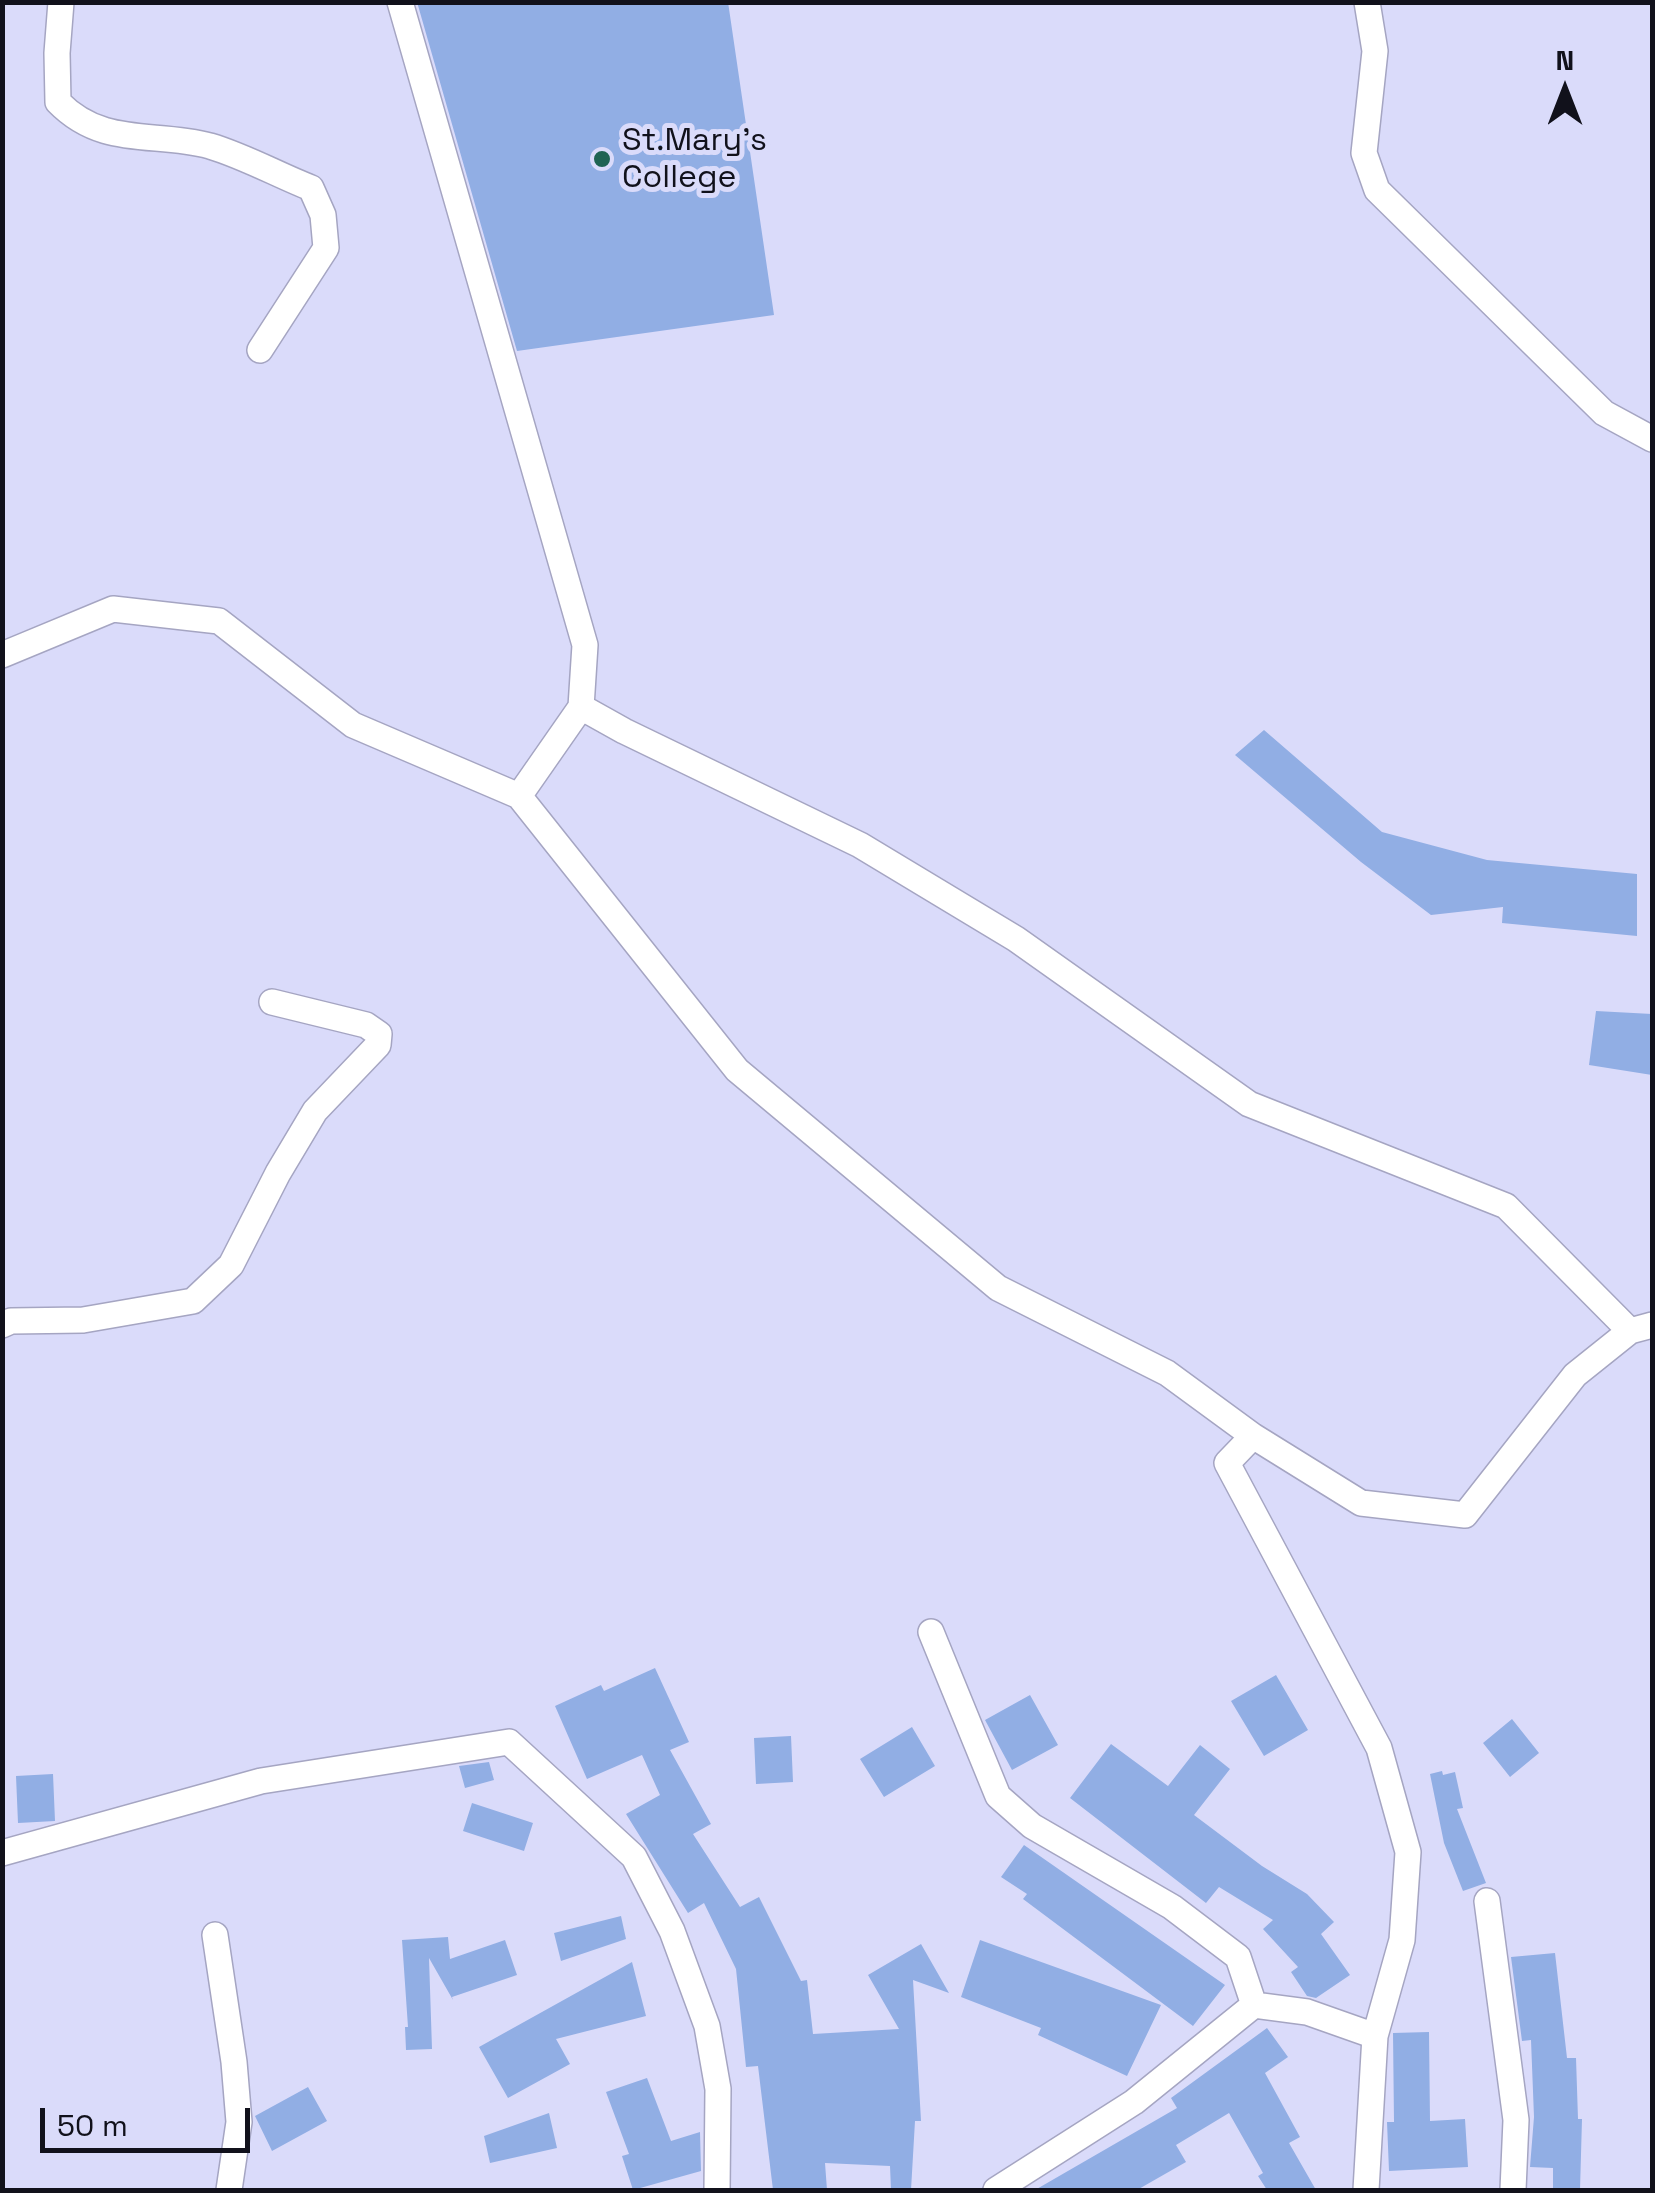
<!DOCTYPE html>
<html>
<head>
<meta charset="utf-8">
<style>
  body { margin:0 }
  #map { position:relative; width:1655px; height:2193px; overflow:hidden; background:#dadbfa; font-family:"Space Grotesk",sans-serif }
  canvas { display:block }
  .frame { position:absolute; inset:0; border:5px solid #11111b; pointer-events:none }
  .north { position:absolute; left:1515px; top:40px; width:100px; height:100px; -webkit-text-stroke:8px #dadbfa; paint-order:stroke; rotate:0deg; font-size:28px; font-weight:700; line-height:40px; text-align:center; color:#11111b }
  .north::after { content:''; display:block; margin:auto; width:35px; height:45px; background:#11111b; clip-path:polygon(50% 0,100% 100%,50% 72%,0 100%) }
  .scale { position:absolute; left:40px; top:2108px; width:210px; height:45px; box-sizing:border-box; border:5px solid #11111b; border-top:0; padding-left:12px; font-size:30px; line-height:35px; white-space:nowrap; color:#11111b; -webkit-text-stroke:8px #dadbfa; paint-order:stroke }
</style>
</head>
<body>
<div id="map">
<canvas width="1655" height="2193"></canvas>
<div class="frame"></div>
<div class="north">N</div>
<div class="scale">50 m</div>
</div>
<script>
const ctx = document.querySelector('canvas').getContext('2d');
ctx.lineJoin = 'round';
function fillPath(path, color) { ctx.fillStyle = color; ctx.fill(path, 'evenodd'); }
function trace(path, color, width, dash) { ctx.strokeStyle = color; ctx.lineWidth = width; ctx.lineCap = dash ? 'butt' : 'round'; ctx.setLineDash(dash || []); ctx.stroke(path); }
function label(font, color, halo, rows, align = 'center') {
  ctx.font = font + ' "Space Grotesk",sans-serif'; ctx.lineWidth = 10; ctx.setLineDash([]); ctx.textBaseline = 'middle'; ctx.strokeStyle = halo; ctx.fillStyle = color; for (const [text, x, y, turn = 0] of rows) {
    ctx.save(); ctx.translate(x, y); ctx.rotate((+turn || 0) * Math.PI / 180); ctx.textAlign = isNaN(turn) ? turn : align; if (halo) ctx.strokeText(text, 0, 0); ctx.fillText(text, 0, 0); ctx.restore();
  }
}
const building = new Path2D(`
  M 417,2 L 728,2 L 774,315 L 517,351 Z
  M 1264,730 L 1382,832 L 1487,860 L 1637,874 L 1637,936 L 1502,923 L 1503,907 L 1431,915 L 1361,862 L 1235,755 Z
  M 1596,1011 L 1652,1014 L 1652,1075 L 1589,1065 Z
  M 655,1668 L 689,1742 L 670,1750 L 711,1824 L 693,1834 L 740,1907 L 759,1897 L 801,1981 L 807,1980 L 813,2034 L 899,2029 L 868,1975 L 921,1944 L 949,1993 L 913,1980 L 921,2121 L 915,2121 L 911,2190 L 891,2190 L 890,2166 L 825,2163 L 827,2190 L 773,2190 L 758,2066 L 746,2067 L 736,1969 L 704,1903 L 688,1913 L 626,1814 L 660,1795 L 642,1755 L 587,1779 L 555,1706 L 601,1685 L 604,1691 Z
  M 1276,1675 L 1308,1730 L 1264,1756 L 1231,1701 Z
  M 1030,1695 L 1058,1745 L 1012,1770 L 985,1720 Z
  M 1512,1719 L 1539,1753 L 1510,1777 L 1483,1743 Z
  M 912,1727 L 935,1766 L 884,1797 L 860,1759 Z
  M 791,1736 L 793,1782 L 756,1784 L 754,1738 Z
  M 1111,1744 L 1168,1786 L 1200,1745 L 1230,1769 L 1194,1815 L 1262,1866 L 1307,1894 L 1334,1922 L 1321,1934 L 1350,1975 L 1316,1998 L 1307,1996 L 1291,1972 L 1298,1967 L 1263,1929 L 1273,1920 L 1219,1887 L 1206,1903 L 1070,1798 Z
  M 489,1762 L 494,1780 L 465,1788 L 459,1766 Z
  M 1442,1771 L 1443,1775 L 1455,1772 L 1463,1808 L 1457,1809 L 1486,1883 L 1463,1891 L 1444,1843 L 1430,1774 Z
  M 53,1774 L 55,1821 L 18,1823 L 16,1776 Z
  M 472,1803 L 533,1823 L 524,1851 L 463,1831 Z
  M 1024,1845 L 1225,1985 L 1193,2026 L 1023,1899 L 1027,1894 L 1001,1877 Z
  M 621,1916 L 626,1939 L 561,1961 L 554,1933 Z
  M 448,1937 L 450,1959 L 505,1940 L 517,1975 L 452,1997 L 453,2000 L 429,1958 L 432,2049 L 406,2050 L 405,2027 L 408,2027 L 402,1940 Z
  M 980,1940 L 1161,2005 L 1127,2076 L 1038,2035 L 1041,2028 L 961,1997 Z
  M 1555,1953 L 1567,2058 L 1576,2058 L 1578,2119 L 1582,2119 L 1580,2190 L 1553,2190 L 1553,2168 L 1530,2167 L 1534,2117 L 1531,2040 L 1522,2041 L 1511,1957 Z
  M 632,1962 L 646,2016 L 556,2039 L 570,2064 L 508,2098 L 479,2047 Z
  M 1267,2028 L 1288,2057 L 1265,2073 L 1300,2137 L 1289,2143 L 1316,2190 L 1267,2190 L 1258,2176 L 1263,2173 L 1229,2113 L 1176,2145 L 1186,2162 L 1137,2190 L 1035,2190 L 1177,2108 L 1171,2098 Z
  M 1429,2032 L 1430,2121 L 1465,2119 L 1468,2167 L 1389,2171 L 1387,2122 L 1394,2122 L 1393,2033 Z
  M 647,2078 L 671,2141 L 700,2132 L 701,2171 L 633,2190 L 622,2156 L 629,2154 L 606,2092 Z
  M 308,2087 L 327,2121 L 272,2151 L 255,2116 Z
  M 549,2113 L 557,2148 L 490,2163 L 484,2136 Z`);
const minor = new Path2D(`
  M 61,2 L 57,53 L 58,102 C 103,148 154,131 210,146 C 244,156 278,175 311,188 L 323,215 L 326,248 L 260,350
  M 400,2 L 585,645 L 581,707 L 519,796
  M 1367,2 L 1375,51 L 1364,153 L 1377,190 L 1604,413 L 1652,439
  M 2,655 L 113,609 L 219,621 L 353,725 L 519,796 L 737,1070 L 998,1288 L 1167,1373 L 1253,1436 L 1361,1503 L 1465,1515 L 1575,1375 L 1630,1331 L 1652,1325
  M 581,707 L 624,731 L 860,845 L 1016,939 L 1249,1104 L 1506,1206 L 1630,1331
  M 2,1325 L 11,1321 L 83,1320 L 193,1301 L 231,1265 L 278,1173 L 315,1111 L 378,1045 L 379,1034 L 366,1025 L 272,1002
  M 1253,1436 L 1227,1463 L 1379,1748 L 1408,1852 L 1402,1940 L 1375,2036 L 1366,2190
  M 931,1632 L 998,1796 L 1032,1826 L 1172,1907 L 1238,1957 L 1254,2005
  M 2,1853 L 261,1781 L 509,1742 L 634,1857 L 672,1931 L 707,2026 L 718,2089 L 717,2190
  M 1487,1901 L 1516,2120 L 1513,2190
  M 215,1935 L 234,2062 L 239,2122 L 229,2190
  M 996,2190 L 1134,2102 L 1254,2005 L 1307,2012 L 1375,2036`);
const markers = [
  [602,159,10,"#206353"]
];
const poiNames = [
  ["St.Mary's",622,141],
  ["College",622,178]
];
fillPath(building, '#91aee4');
trace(minor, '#a5a5c2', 28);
trace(minor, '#fff', 25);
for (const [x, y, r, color] of markers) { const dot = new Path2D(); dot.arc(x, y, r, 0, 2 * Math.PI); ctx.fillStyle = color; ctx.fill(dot); trace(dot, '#dadbfa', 4); }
label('32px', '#11111b', '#dadbfa', poiNames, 'left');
</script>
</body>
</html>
